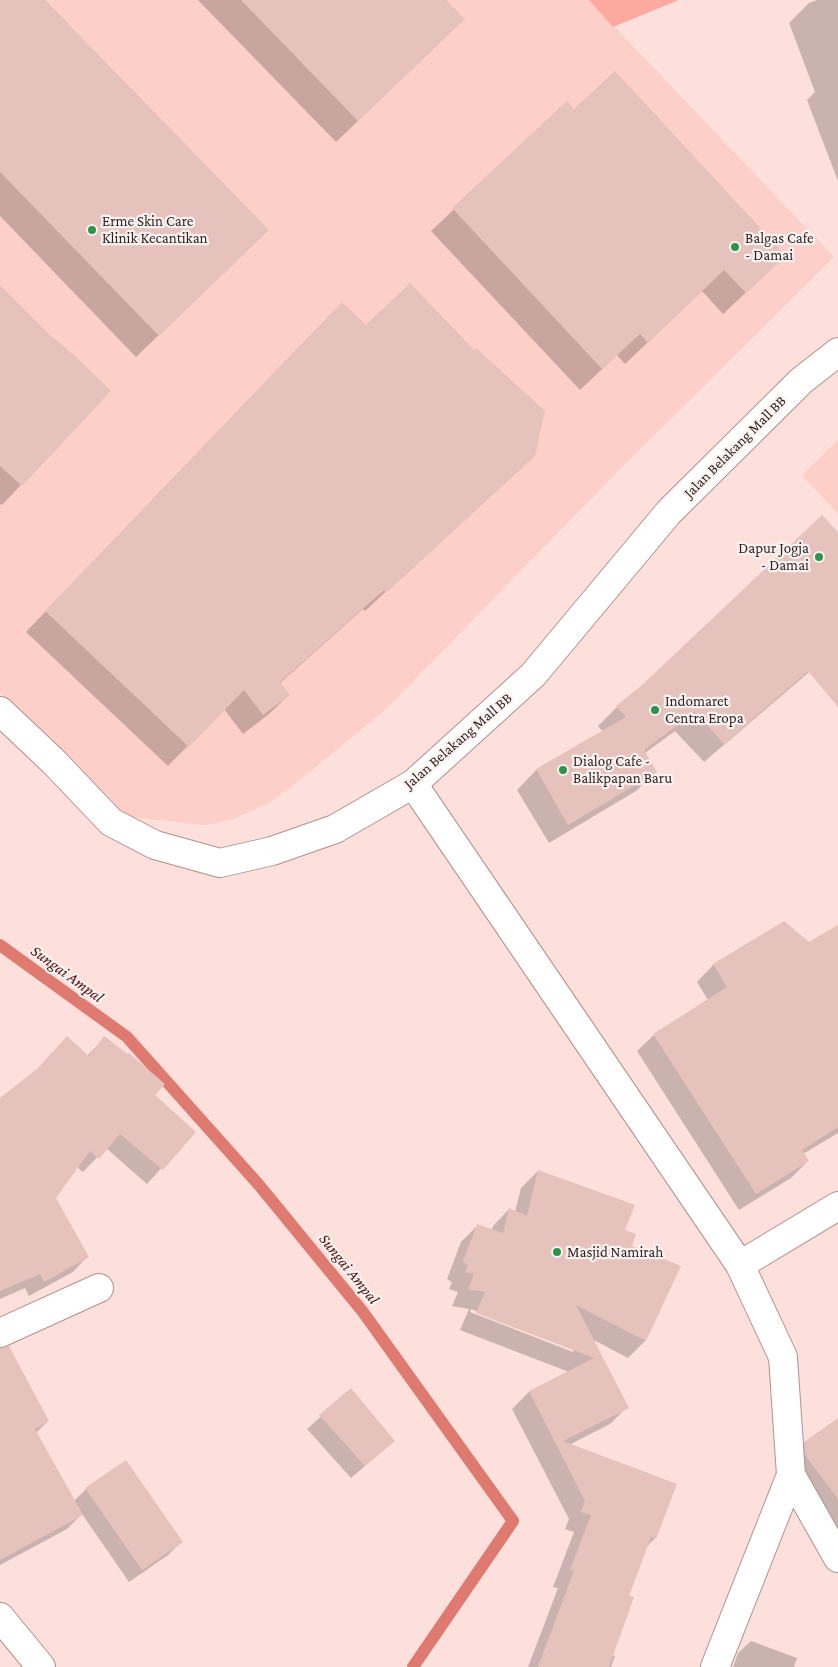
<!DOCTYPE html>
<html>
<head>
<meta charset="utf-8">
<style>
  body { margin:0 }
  canvas { display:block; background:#fddfdb }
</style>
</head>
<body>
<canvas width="838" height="1667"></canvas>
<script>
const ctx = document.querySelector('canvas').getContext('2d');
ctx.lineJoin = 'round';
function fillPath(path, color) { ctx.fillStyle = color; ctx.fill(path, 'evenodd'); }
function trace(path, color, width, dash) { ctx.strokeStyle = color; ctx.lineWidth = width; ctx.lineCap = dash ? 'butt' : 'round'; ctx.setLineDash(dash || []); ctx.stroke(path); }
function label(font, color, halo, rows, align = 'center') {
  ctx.font = font + ' "Crimson Pro",serif'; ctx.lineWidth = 4.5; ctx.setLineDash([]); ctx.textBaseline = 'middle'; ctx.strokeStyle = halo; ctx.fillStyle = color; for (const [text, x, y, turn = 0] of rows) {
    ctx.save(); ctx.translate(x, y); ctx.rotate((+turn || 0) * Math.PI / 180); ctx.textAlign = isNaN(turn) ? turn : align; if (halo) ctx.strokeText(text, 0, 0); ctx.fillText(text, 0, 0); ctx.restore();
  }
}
const built = new Path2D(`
  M 0,0 L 589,0 L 834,257 L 621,468 L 386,709 L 306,775 L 271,802 L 231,820 L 204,825 L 122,816 L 0,693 Z
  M 838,440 L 838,514 L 802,475 Z`);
const green = new Path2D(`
  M 589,0 L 679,0 L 613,27 Z`);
const shadow = new Path2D(`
  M 0,0 L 44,0 L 245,252 L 136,357 L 0,216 Z
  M 198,0 L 444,0 L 441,41 L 336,142 Z
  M 817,0 L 838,0 L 838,181 L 807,100 L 815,92 L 789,23 L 809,3 Z
  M 567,103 L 574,111 L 785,256 L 723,314 L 702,291 L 625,364 L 617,355 L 580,390 L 431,231 Z
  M 0,287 L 49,336 L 109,391 L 2,505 L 0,504 Z
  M 322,323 L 366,327 L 534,455 L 365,611 L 363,609 L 280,683 L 289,695 L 269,714 L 243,734 L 224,709 L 168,766 L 26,632 Z
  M 838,534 L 838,649 L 827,653 L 808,673 L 704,762 L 675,731 L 645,753 L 656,772 L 636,791 L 549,843 L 517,790 L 536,770 L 603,732 L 598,726 L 617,707 Z
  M 783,923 L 809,943 L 838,926 L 838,1133 L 803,1154 L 808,1161 L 791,1178 L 739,1210 L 637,1051 L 654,1035 L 708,1000 L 697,982 L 713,965 Z
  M 104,1038 L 153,1095 L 194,1132 L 147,1184 L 106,1148 L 83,1172 L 77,1167 L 54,1198 L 87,1257 L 73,1272 L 29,1296 L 25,1288 L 0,1299 L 0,1099 L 87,1056 Z
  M 538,1171 L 624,1231 L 630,1247 L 679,1267 L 645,1341 L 628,1358 L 592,1339 L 627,1407 L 610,1424 L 569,1445 L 655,1538 L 645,1549 L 627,1596 L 612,1655 L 615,1656 L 611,1667 L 528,1667 L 558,1588 L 553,1587 L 574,1532 L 565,1529 L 569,1519 L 512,1409 L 529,1392 L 569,1372 L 460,1330 L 469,1309 L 452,1306 L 458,1292 L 449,1289 L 452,1282 L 447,1279 L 461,1242 L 478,1225 L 492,1230 L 493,1226 L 509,1209 L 515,1212 L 521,1188 ZM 471,1309 L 573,1349 L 573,1352 L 470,1312 Z
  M 0,1376 L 48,1421 L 36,1433 L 74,1501 L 86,1489 L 181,1542 L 168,1555 L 129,1582 L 82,1514 L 67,1529 L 0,1565 Z
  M 351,1390 L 394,1441 L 351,1478 L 307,1429 Z
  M 838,1427 L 838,1561 L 793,1456 L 805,1443 Z
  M 751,1641 L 797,1658 L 794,1667 L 733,1667 L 738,1653 Z`);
const stream = new Path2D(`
  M 0,945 L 127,1037 L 259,1185 L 363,1312 L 513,1521 L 413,1667`);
const building = new Path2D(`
  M 0,0 L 45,0 L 269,230 L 159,336 L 0,172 Z
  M 241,0 L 446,0 L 465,19 L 358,121 Z
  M 615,71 L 786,256 L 746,293 L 724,270 L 648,343 L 640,334 L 602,369 L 452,208 L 567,101 L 574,109 Z
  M 410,283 L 474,350 L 476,348 L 545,411 L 535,456 L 386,593 L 384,590 L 280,682 L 290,695 L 263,715 L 244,690 L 189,747 L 45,611 L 342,302 L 366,325 Z
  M 0,285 L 50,335 L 74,355 L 111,391 L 22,486 L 0,466 Z
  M 822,515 L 838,532 L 838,707 L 808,671 L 724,744 L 695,712 L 644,750 L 657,772 L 568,825 L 536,769 L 626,717 L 616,706 L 641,686 Z
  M 784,921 L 809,942 L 838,925 L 838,1127 L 802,1150 L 809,1161 L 756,1194 L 653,1034 L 727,987 L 713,964 Z
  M 67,1036 L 89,1056 L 104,1036 L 128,1054 L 129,1053 L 165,1084 L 155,1095 L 196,1132 L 163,1170 L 120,1134 L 99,1159 L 90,1151 L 56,1198 L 89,1257 L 44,1282 L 40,1274 L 0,1291 L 0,1098 L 38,1068 Z
  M 538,1170 L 635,1205 L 625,1230 L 636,1234 L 632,1246 L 681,1266 L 646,1341 L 576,1305 L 629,1408 L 563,1441 L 677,1484 L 656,1539 L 651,1537 L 629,1596 L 634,1597 L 609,1667 L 538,1667 L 574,1571 L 570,1570 L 591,1515 L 581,1512 L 585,1501 L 529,1391 L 594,1358 L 476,1313 L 485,1292 L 468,1289 L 474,1274 L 465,1272 L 468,1265 L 463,1262 L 477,1224 L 503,1233 L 509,1208 L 527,1216 Z
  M 9,1346 L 49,1421 L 35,1429 L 83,1515 L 0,1560 L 0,1348 Z
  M 351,1388 L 395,1441 L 365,1466 L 319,1415 Z
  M 838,1418 L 838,1499 L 805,1455 L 804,1442 Z
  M 126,1460 L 183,1542 L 142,1570 L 85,1488 Z`);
const minor = new Path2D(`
  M 413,784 L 740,1265 L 783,1357 L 791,1475 L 838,1558
  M 740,1265 L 838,1206
  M 0,1333 L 99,1288
  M 0,1617 L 41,1667
  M 715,1667 L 791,1475`);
const major = new Path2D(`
  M 0,711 L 54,762 L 111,822 L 155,845 L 220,863 L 272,851 L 335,829 L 413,784 L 533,675 L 669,512 L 801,381 L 838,352`);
const markers = [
  [92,230,5,"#2c944b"],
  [735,247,5,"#2c944b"],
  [819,557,5,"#2c944b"],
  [655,710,5,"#2c944b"],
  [563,770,5,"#2c944b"],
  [557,1252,5,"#2c944b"]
];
const poiNames = [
  ["Erme Skin Care",102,221],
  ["Klinik Kecantikan",102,238],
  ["Balgas Cafe",745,238],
  ["- Damai",745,255],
  ["Dapur Jogja",809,548,"right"],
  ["- Damai",809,565,"right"],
  ["Indomaret",665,701],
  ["Centra Eropa",665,718],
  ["Dialog Cafe -",573,761],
  ["Balikpapan Baru",573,778],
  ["Masjid Namirah",567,1252]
];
const streetNames = [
  ["Jalan Belakang Mall BB",735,447,-45],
  ["Jalan Belakang Mall BB",458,741,-41]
];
const waterNames = [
  ["Sungai Ampal",67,974,36],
  ["Sungai Ampal",349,1269,51]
];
fillPath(built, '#fccfc9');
fillPath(green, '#fca99f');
fillPath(shadow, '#0003');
trace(stream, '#de7a6f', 12);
fillPath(building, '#e6c2bd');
trace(minor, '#b3908c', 30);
trace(major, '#b3908c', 30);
trace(minor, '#fff', 28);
trace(major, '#fff', 28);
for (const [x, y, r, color] of markers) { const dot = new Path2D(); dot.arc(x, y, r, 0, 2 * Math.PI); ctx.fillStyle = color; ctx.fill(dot); trace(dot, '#faf2f1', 2); }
label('15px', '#2c1f1d', '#faf2f1', poiNames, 'left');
label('15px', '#2c1f1d', '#faf2f1', streetNames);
label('italic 16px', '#521310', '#faf2f1', waterNames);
</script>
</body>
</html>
